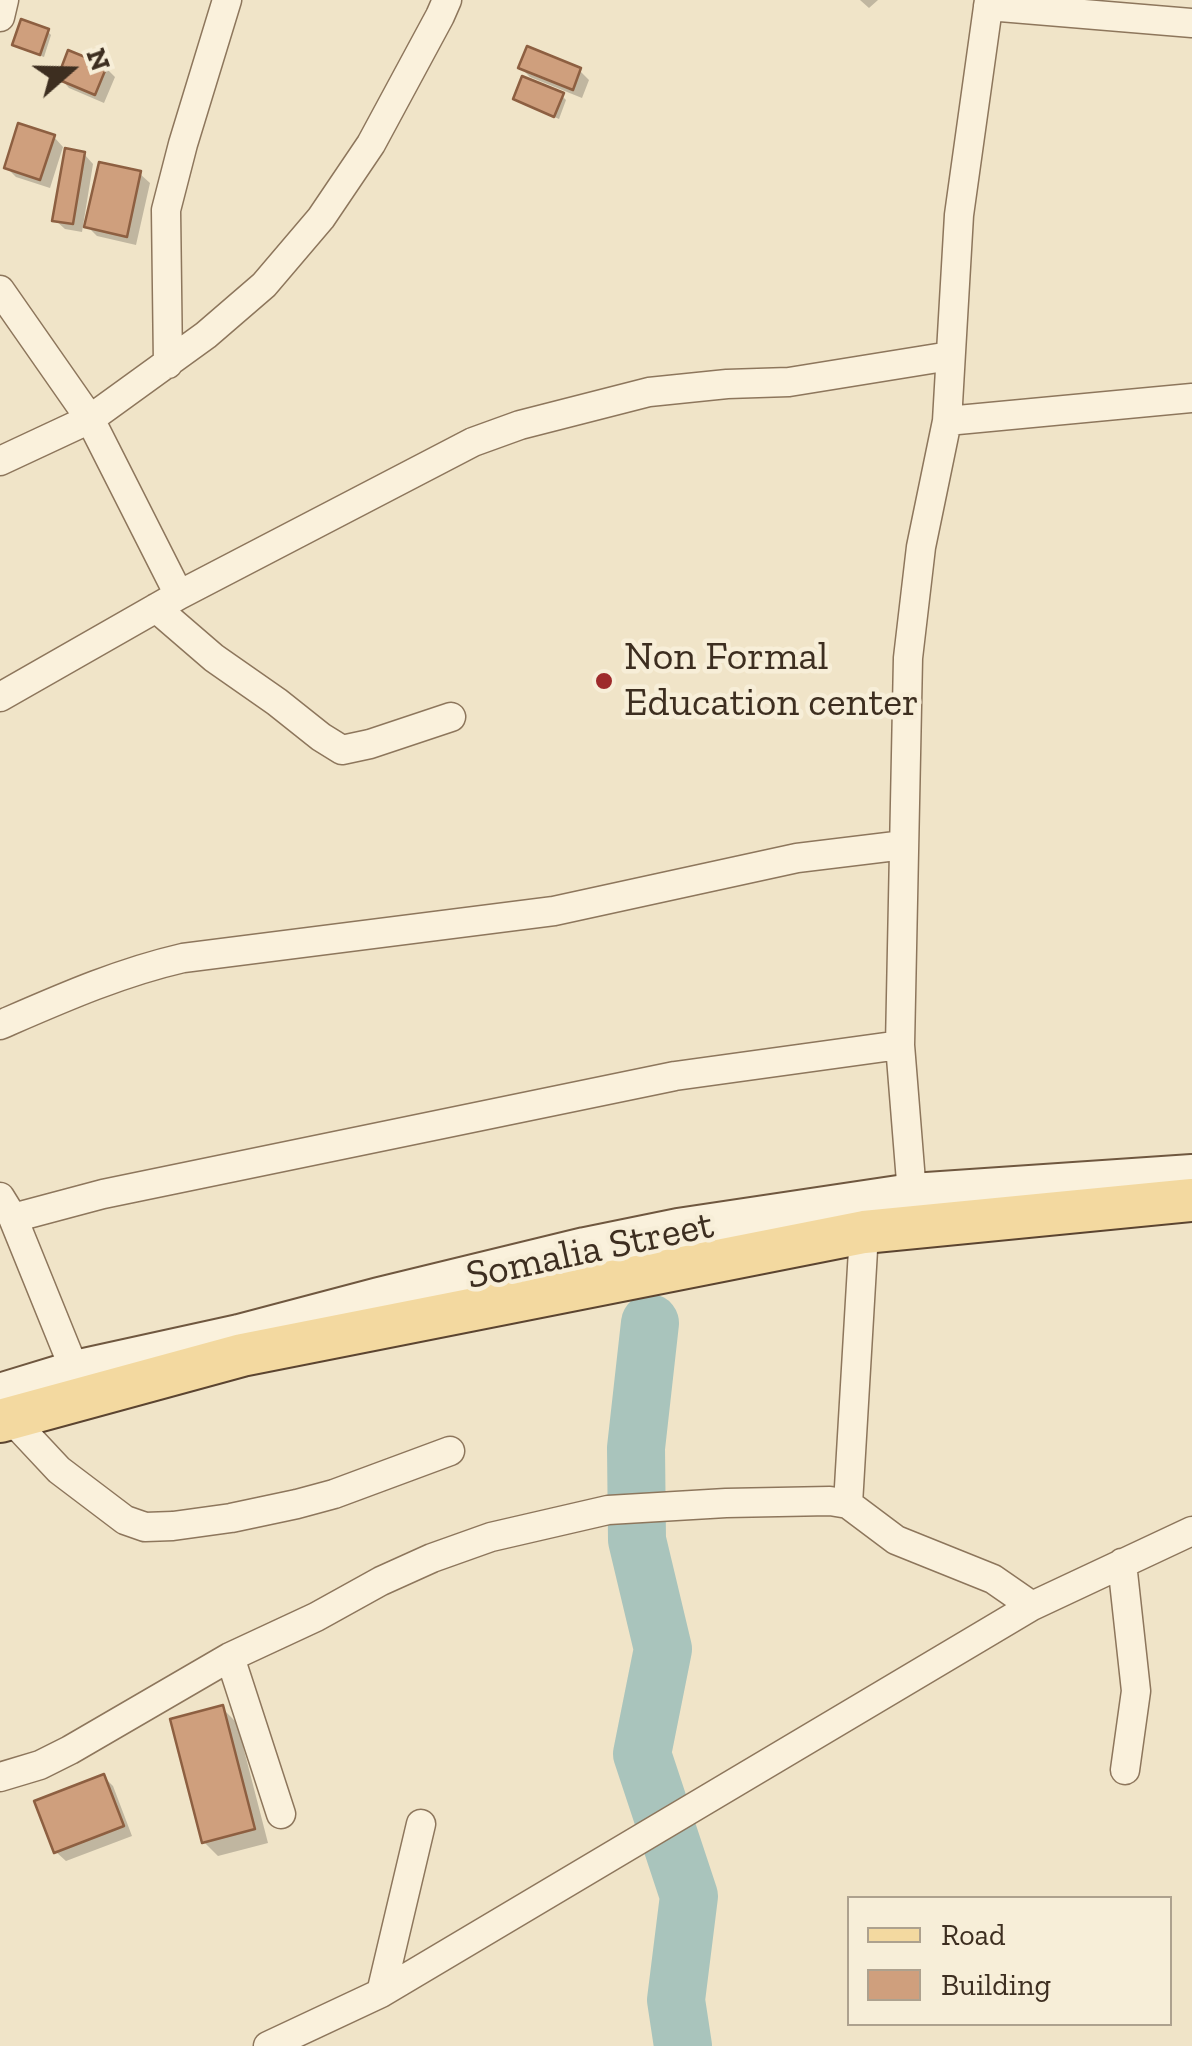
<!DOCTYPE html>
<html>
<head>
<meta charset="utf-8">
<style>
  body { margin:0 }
  #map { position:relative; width:1192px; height:2046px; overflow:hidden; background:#f0e4c8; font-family:"Zilla Slab",serif }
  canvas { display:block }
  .legend { position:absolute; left:847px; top:1896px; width:325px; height:130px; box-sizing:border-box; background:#f7eed8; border:2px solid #ada18e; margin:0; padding:12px 18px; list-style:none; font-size:30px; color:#3d2e20 }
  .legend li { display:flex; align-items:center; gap:20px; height:50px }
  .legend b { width:50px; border:2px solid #ada18e }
  .north { position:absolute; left:20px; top:20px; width:100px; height:100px; -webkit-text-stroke:8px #f7eed8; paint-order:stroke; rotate:70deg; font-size:28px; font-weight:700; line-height:40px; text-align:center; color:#3d2e20 }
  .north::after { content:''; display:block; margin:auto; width:35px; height:45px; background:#3d2e20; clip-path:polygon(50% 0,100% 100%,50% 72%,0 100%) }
</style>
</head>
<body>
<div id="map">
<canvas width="1192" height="2046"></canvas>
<ul class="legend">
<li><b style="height:12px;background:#f3d9a0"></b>Road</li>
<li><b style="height:28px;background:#cf9f7d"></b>Building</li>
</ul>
<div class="north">N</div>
</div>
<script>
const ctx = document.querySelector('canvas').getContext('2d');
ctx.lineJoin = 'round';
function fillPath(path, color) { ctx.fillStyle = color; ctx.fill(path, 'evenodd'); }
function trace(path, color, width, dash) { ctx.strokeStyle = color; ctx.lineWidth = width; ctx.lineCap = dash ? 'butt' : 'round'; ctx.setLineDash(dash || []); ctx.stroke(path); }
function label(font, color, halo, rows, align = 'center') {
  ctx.font = font + ' "Zilla Slab",serif'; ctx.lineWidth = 9; ctx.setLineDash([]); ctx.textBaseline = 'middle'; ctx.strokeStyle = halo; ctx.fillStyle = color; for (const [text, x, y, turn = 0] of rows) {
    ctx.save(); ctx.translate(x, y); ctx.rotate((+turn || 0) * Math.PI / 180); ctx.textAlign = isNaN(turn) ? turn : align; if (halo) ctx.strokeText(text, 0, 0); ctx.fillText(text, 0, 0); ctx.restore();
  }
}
const shadow = new Path2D(`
  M 860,0 L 878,0 L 869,8 Z
  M 47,31 L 51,35 L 44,57 L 19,48 L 15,44 Z
  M 106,68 L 115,77 L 104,103 L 69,88 L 60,78 Z
  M 521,68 L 580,71 L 589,80 L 582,98 L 530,77 Z
  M 562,96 L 566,100 L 559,119 L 520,102 L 516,98 Z
  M 54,137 L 63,147 L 50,188 L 16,177 L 6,167 Z
  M 84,154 L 93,164 L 82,232 L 65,229 L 55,220 Z
  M 140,174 L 150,183 L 136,245 L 97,236 L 84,223 L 88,224 Z
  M 222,1708 L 237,1723 L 268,1843 L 218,1856 L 204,1842 Z
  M 104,1777 L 113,1786 L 132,1836 L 66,1861 L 56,1852 Z`);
const river = new Path2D(`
  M 650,1323 L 636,1448 L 637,1540 L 663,1649 L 642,1754 L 689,1896 L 676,2000 L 683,2046`);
const building = new Path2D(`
  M 21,19 L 49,29 L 40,55 L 12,45 Z
  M 527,46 L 581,68 L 573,90 L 518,68 Z
  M 68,50 L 107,66 L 95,95 L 57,79 Z
  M 522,76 L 564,93 L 554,117 L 513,99 Z
  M 18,123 L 55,135 L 40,180 L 4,168 Z
  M 65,148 L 85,152 L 73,224 L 52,221 Z
  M 99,162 L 141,171 L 127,237 L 84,227 Z
  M 223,1705 L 255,1829 L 202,1843 L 170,1719 Z
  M 104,1774 L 124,1826 L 54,1853 L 34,1801 Z`);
const street = new Path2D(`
  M 988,6 L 1192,23
  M 0,17 L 4,0
  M 0,290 L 90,419 L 179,595
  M 168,364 L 166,210 L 183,144 L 227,0
  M 947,421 L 1192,398
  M 0,461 L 90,419 L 206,335 L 264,285 L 321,218 L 371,144 L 440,16 L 447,0
  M 156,608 L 214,658 L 277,702 L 321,737 L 342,750 L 370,744 L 451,717
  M 0,697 L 179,595 L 473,442 L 520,425 L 649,392 L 727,384 L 789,382 L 950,356
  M 0,1025 C 60,999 118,973 183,958 L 554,911 L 797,858 L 904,845
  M 912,1194 L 900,1045 L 908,658 L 921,547 L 947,421 L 959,215 L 989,0
  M 0,1197 L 13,1218 L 75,1371
  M 13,1218 L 103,1194 L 675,1076 L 900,1045
  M 1,1408 L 59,1470 L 125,1520 L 145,1527 L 173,1526 L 231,1518 L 297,1504 L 334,1494 L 450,1451
  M 848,1504 L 865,1216
  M 1122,1563 L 1136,1691 L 1125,1770
  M 230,1657 L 281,1814
  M 0,1777 L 40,1765 L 70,1750 L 230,1657 L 316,1617 L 381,1581 L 432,1558 L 491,1537 L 608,1510 L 726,1503 L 830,1501 L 848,1504 L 896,1540 L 993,1579 L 1032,1606
  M 381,1993 L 421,1824
  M 268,2046 L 381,1993 L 1032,1606 L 1192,1531`);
const secondary = new Path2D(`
  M 0,1394 L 75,1371 L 239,1335 L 379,1298 L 585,1248 L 678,1229 L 912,1194 L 1192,1175`);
const primary = new Path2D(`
  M 0,1421 L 242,1355 L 864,1232 L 1192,1200`);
const markers = [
  [604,681,10,"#9e2a2b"]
];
const poiNames = [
  ["Non Formal",624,658],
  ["Education center",624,704]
];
const streetNames = [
  ["Somalia Street",590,1251,-12]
];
fillPath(shadow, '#0003');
trace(river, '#a9c4bc', 58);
fillPath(building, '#cf9f7d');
trace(building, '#8d5f41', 2.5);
trace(street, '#8d765c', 31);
trace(secondary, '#6f573f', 44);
trace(primary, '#5b4430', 46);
trace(street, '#faf1dc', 28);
trace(secondary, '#faf1dc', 40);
trace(primary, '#f3d9a0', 42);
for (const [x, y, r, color] of markers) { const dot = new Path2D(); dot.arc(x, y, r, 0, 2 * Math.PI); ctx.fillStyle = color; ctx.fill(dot); trace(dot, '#f7eed8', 4); }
label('40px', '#3d2e20', '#f7eed8', poiNames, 'left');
label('40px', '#3d2e20', '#f7eed8', streetNames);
</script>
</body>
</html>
